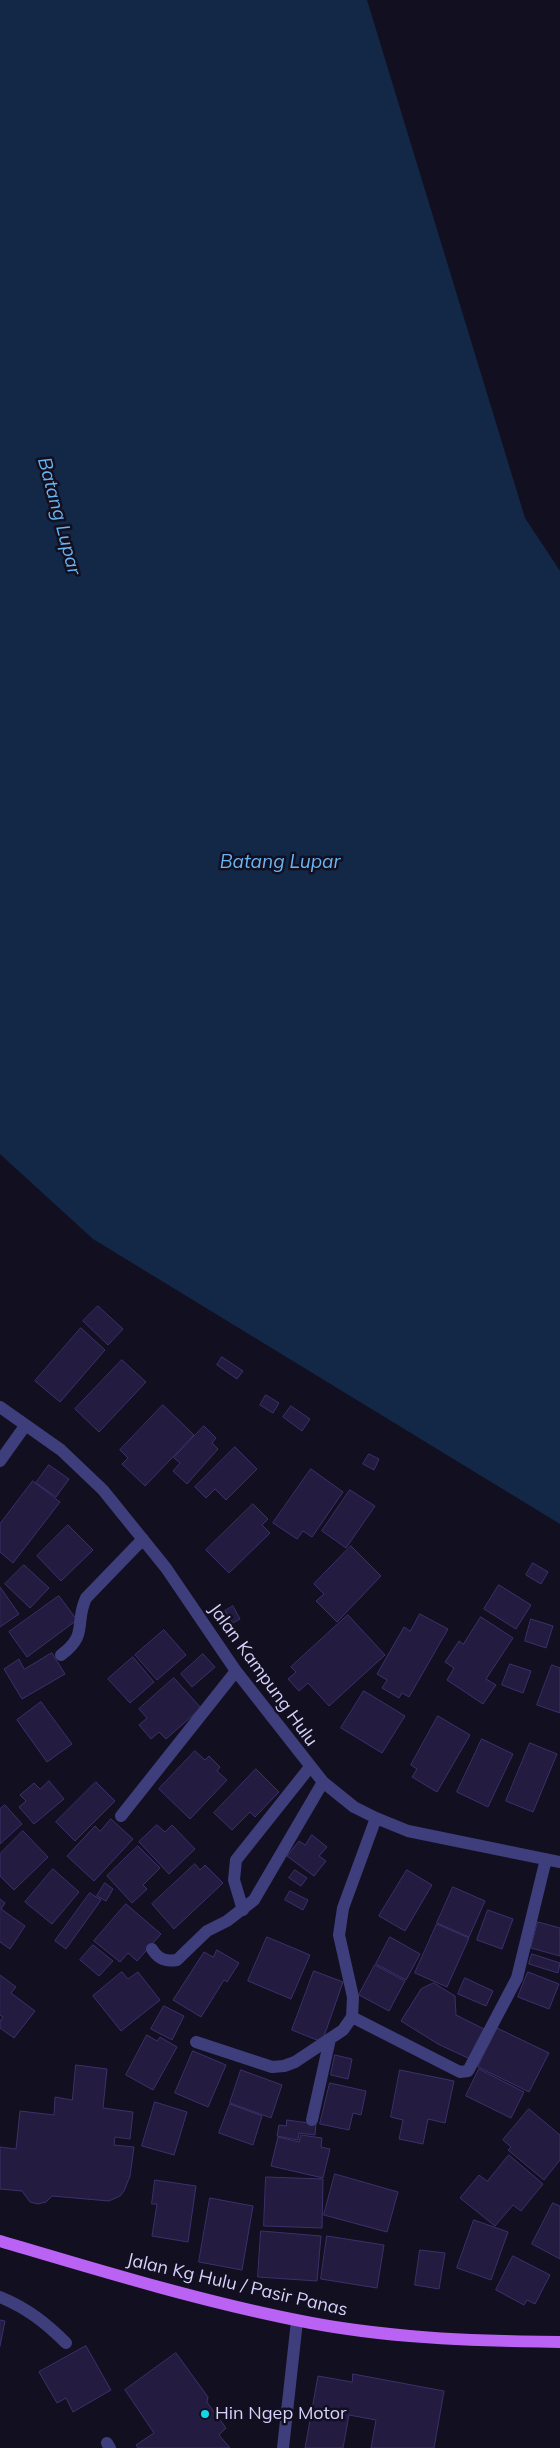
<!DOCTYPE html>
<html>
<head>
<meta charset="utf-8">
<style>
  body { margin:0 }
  canvas { display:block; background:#120f20 }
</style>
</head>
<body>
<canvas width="560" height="2448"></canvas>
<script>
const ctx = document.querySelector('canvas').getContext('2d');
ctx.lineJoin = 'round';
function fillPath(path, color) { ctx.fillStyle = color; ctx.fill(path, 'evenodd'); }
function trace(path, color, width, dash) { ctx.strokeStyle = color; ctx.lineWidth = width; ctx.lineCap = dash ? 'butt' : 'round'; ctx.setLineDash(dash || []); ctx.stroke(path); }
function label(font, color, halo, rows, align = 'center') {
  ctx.font = font + ' Mulish,sans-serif'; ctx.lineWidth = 5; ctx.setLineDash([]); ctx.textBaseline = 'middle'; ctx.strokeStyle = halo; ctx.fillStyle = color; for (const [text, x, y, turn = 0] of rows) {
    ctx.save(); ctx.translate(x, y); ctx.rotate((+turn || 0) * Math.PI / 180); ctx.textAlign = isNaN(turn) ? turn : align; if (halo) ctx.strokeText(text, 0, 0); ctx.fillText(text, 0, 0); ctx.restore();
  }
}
const water = new Path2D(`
  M 0,0 L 367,0 L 525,518 L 560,571 L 560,1524 L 93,1239 L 0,1154 Z`);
const building = new Path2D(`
  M 98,1306 L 123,1329 L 108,1345 L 83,1321 Z
  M 81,1328 L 105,1350 L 60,1402 L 35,1381 Z
  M 222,1357 L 243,1371 L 237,1379 L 217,1365 Z
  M 122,1360 L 146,1382 L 99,1432 L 75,1409 Z
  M 266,1395 L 279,1403 L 273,1413 L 260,1405 Z
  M 163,1405 L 194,1435 L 145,1486 L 122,1464 L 128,1458 L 120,1450 Z
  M 291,1406 L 310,1419 L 302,1431 L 283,1417 Z
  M 204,1426 L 216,1438 L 212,1443 L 218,1449 L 187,1484 L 173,1471 L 180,1463 L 174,1458 Z
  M 235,1447 L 257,1469 L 226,1500 L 215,1489 L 206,1498 L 195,1487 Z
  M 369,1454 L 379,1459 L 374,1470 L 363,1464 Z
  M 49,1465 L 69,1479 L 56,1497 L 36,1483 Z
  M 311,1469 L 343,1492 L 312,1537 L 303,1531 L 297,1539 L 273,1523 Z
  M 33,1481 L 60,1502 L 13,1563 L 0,1552 L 0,1524 Z
  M 350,1490 L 375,1506 L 346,1548 L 322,1531 Z
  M 253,1504 L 268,1519 L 262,1525 L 270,1533 L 229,1573 L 206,1550 Z
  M 68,1525 L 93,1550 L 61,1581 L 37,1556 Z
  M 351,1546 L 381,1576 L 337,1622 L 316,1601 L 324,1594 L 314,1584 Z
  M 533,1563 L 548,1572 L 541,1584 L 526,1575 Z
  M 24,1565 L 49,1588 L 30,1608 L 5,1584 Z
  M 499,1585 L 531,1605 L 516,1629 L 484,1609 Z
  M 0,1587 L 19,1614 L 0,1627 Z
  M 59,1596 L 77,1620 L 27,1657 L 9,1632 Z
  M 233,1606 L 240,1619 L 233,1623 L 225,1611 Z
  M 420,1614 L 448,1629 L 409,1697 L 402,1693 L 399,1698 L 382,1688 L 387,1680 L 377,1674 L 404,1627 L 410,1631 Z
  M 348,1615 L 385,1655 L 329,1706 L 308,1683 L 299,1691 L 288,1679 L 296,1672 L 291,1667 Z
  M 481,1617 L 513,1638 L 486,1679 L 496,1685 L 483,1704 L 447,1680 L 454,1668 L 445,1662 L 459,1641 L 463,1644 Z
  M 531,1619 L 553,1626 L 546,1648 L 525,1641 Z
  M 164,1630 L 186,1655 L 157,1680 L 135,1655 Z
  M 52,1653 L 65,1674 L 22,1699 L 4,1669 L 19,1659 L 24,1669 Z
  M 203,1654 L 215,1667 L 192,1687 L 181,1674 Z
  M 133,1657 L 154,1682 L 130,1703 L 108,1679 Z
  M 510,1664 L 531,1671 L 523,1693 L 502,1685 Z
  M 552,1665 L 560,1668 L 560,1713 L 537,1705 Z
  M 174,1678 L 201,1708 L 166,1739 L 159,1732 L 151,1739 L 139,1725 L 147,1718 L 139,1709 Z
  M 364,1691 L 405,1716 L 382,1753 L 341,1728 Z
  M 41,1702 L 72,1744 L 47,1762 L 17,1720 Z
  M 438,1716 L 470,1735 L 437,1792 L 412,1777 L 417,1769 L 411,1765 Z
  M 482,1739 L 513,1754 L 488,1807 L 457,1792 Z
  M 530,1743 L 557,1754 L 533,1812 L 506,1801 Z
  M 195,1751 L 205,1760 L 209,1756 L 220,1767 L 217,1771 L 227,1780 L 190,1819 L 159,1789 Z
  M 256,1769 L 279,1792 L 255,1817 L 250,1812 L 232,1830 L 214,1813 Z
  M 49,1781 L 64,1799 L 34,1824 L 19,1807 L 26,1801 L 20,1795 L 34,1783 L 40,1789 Z
  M 96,1782 L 115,1801 L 75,1841 L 56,1822 Z
  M 5,1805 L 22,1824 L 0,1844 L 0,1809 Z
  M 111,1819 L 133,1839 L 94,1881 L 67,1856 L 95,1826 L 100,1831 Z
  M 157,1825 L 165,1832 L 172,1825 L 195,1849 L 169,1874 L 139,1842 Z
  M 23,1831 L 48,1857 L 14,1890 L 0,1876 L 0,1854 Z
  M 312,1835 L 327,1847 L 319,1856 L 326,1861 L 314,1876 L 287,1856 L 299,1841 L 305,1845 Z
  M 138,1846 L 160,1868 L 143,1885 L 147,1889 L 132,1903 L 107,1876 Z
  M 195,1864 L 200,1870 L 205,1865 L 223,1883 L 174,1929 L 152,1904 Z
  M 53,1869 L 79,1892 L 52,1924 L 25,1902 Z
  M 295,1870 L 307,1878 L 301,1886 L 289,1878 Z
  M 407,1870 L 432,1885 L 405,1931 L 379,1916 Z
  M 105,1883 L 113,1889 L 106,1901 L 97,1896 Z
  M 453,1887 L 485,1901 L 469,1937 L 437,1923 Z
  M 290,1891 L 308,1900 L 303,1910 L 285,1900 Z
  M 90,1893 L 101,1900 L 66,1949 L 55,1941 Z
  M 0,1899 L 5,1903 L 1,1909 L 25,1926 L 10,1949 L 0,1942 Z
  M 126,1904 L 161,1934 L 137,1961 L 128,1953 L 120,1962 L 94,1941 Z
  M 488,1910 L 513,1919 L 502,1949 L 477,1940 Z
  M 538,1922 L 560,1928 L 560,1956 L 531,1948 Z
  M 437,1924 L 469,1938 L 447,1987 L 415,1973 Z
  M 267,1937 L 310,1955 L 291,1999 L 248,1981 Z
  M 390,1937 L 420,1954 L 406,1980 L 376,1964 Z
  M 93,1945 L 113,1961 L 99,1976 L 80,1960 Z
  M 217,1950 L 239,1963 L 227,1982 L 224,1980 L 201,2017 L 173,2000 L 204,1952 L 213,1957 Z
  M 532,1954 L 560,1963 L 558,1973 L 529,1964 Z
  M 375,1965 L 405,1981 L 389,2011 L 359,1995 Z
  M 314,1971 L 343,1982 L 322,2042 L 292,2030 Z
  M 122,1972 L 128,1979 L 138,1972 L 160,2000 L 121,2031 L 93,1996 Z
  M 528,1972 L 559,1984 L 549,2009 L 518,1997 Z
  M 0,1975 L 16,1987 L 11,1993 L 35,2011 L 14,2038 L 0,2028 L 0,2021 L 3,2017 L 0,2015 Z
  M 465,1978 L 493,1991 L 486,2006 L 458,1994 Z
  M 434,1983 L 455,1996 L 456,2015 L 484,2029 L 470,2059 L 438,2044 L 401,2021 L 421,1989 Z
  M 164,2006 L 184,2016 L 172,2040 L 151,2029 Z
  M 497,2028 L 549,2053 L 529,2092 L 478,2067 Z
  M 147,2035 L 157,2041 L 160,2037 L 177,2047 L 153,2090 L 126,2075 Z
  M 193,2051 L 226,2065 L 208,2107 L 175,2093 Z
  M 335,2055 L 352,2059 L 348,2079 L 331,2075 Z
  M 76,2065 L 107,2069 L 103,2108 L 133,2112 L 130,2139 L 115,2137 L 114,2145 L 134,2147 L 130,2176 L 124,2191 L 120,2196 L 109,2201 L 52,2196 L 46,2202 L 38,2204 L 30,2202 L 22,2191 L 0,2189 L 0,2147 L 16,2149 L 20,2111 L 54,2115 L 55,2097 L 72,2100 Z
  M 479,2069 L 524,2092 L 511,2118 L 466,2096 Z
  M 241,2070 L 282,2085 L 271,2118 L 230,2103 Z
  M 400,2070 L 454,2081 L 445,2123 L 428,2119 L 423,2144 L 399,2139 L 403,2120 L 391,2117 Z
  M 330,2083 L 366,2091 L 361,2115 L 353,2113 L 349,2130 L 320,2124 Z
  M 155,2102 L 187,2112 L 174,2155 L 142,2146 Z
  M 230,2104 L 262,2116 L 253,2145 L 219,2133 Z
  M 529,2109 L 560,2135 L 560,2160 L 544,2180 L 508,2150 L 511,2147 L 503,2140 Z
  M 287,2120 L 316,2124 L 315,2135 L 299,2133 L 298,2140 L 277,2136 L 279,2125 L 286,2126 Z
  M 301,2135 L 322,2138 L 321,2147 L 330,2149 L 323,2178 L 271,2166 L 278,2137 L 299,2142 Z
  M 509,2155 L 543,2184 L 521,2211 L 513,2205 L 495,2226 L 460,2198 L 479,2175 L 487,2181 Z
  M 335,2174 L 398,2192 L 387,2232 L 324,2215 Z
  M 266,2177 L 323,2179 L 322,2228 L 264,2226 Z
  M 155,2180 L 196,2186 L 188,2242 L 152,2236 L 157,2204 L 152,2204 Z
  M 210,2198 L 253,2206 L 242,2270 L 199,2262 Z
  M 553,2203 L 560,2206 L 560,2259 L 532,2244 Z
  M 474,2220 L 508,2232 L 491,2280 L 457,2268 Z
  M 261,2231 L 321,2236 L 317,2281 L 258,2277 Z
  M 327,2236 L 384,2245 L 377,2288 L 321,2279 Z
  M 420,2250 L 445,2253 L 439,2289 L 415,2285 Z
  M 513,2256 L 550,2275 L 535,2304 L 527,2300 L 524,2305 L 496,2290 Z
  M 0,2320 L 5,2321 L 0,2346 Z
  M 86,2346 L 111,2390 L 73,2412 L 66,2398 L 57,2403 L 39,2372 Z
  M 176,2353 L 208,2397 L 207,2402 L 226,2428 L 219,2435 L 230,2448 L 138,2448 L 136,2445 L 154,2433 L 125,2390 Z
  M 353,2374 L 444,2391 L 434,2448 L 371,2448 L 376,2420 L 349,2415 L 343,2448 L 305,2448 L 318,2376 L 352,2382 Z`);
const minor = new Path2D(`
  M 0,1407 L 61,1450 L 103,1490 L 166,1568 L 236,1671 L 323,1782 L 354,1807 L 376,1818 L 408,1831 L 560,1862
  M 0,1461 L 25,1426
  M 61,1655 C 89,1634 74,1624 86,1598 L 143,1539
  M 121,1816 L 236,1671
  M 243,1910 L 234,1880 L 236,1860 L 310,1767
  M 152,1949 C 158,1959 166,1962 177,1960 L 207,1931 L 227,1921 L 254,1900 L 323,1782
  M 352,2017 L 460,2072 L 468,2071 L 517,1978 L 546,1859
  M 196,2042 L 272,2067 L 284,2066 L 295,2062 L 343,2030 L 352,2017 L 353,1997 L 339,1935 L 343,1908 L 376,1818
  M 312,2120 L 330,2039
  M 0,2297 C 27,2308 46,2323 66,2343
  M 107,2443 L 110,2448
  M 283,2448 L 297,2321`);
const major = new Path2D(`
  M 0,2241 C 98,2270 196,2300 296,2320 C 383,2338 472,2341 560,2342`);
const markers = [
  [205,2414,5,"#12d5e7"]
];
const streetNames = [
  ["Jalan Kampung Hulu",263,1675,54],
  ["Jalan Kg Hulu / Pasir Panas",237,2285,13]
];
const poiNames = [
  ["Hin Ngep Motor",215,2414]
];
const waterNames = [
  ["Batang Lupar",59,516,75],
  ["Batang Lupar",280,862]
];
fillPath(water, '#122846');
fillPath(building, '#231c40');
trace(building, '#3b306a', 1);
trace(minor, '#3f3e7c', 12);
trace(major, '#ba62f3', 12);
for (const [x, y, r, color] of markers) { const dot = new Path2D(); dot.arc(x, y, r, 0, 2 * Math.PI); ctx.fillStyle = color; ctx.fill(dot); trace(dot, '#120f20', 2); }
label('18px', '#d6d2fb', '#120f20', streetNames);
label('18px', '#d6d2fb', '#120f20', poiNames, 'left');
label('italic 19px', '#68b5f3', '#120f20', waterNames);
</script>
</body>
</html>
